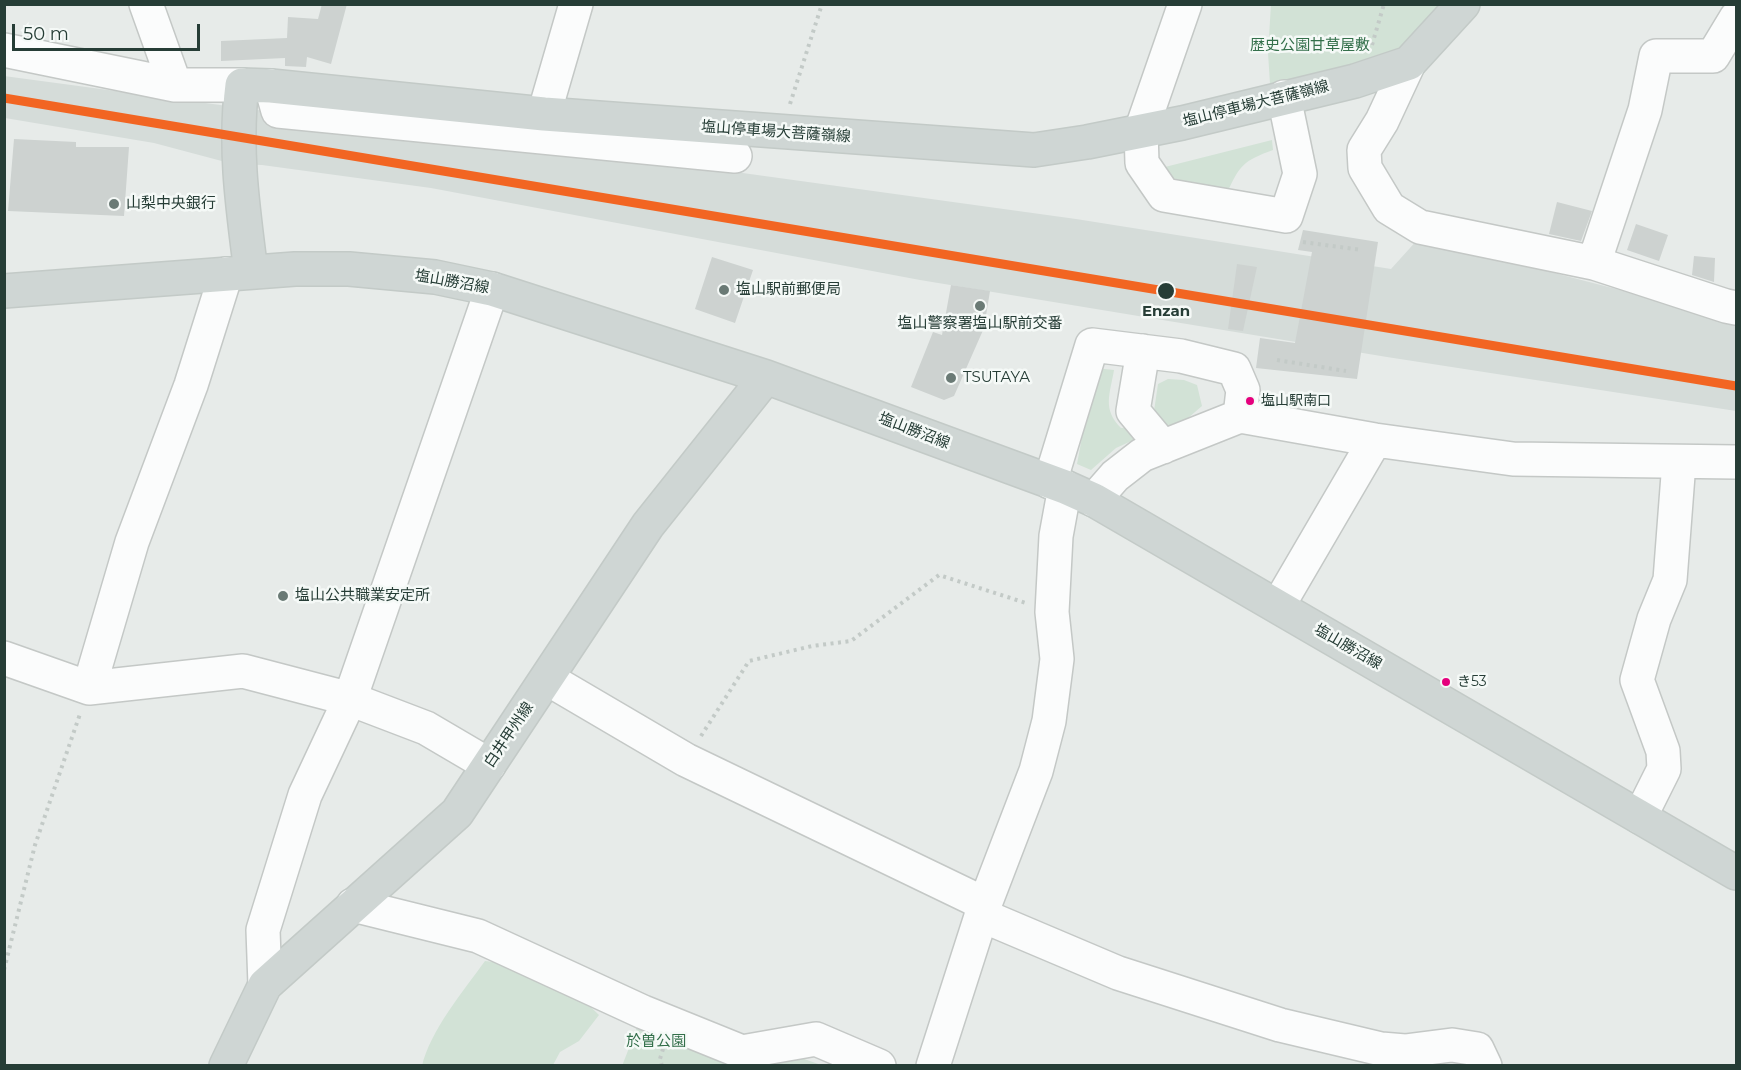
<!DOCTYPE html>
<html>
<head>
<meta charset="utf-8">
<style>
  body { margin:0 }
  #map { position:relative; width:1741px; height:1070px; overflow:hidden; background:#e7ebe9; font-family:Montserrat,sans-serif }
  canvas { display:block }
  .frame { position:absolute; inset:0; border:6px solid #263d36; pointer-events:none }
  .scale { position:absolute; left:12px; top:24px; width:188px; height:27px; box-sizing:border-box; border:3px solid #263d36; border-top:0; padding-left:8px; font-size:18px; line-height:21px; white-space:nowrap; color:#263d36; -webkit-text-stroke:4px #f5f9f7; paint-order:stroke }
</style>
</head>
<body>
<div id="map">
<canvas width="1741" height="1070"></canvas>
<div class="frame"></div>
<div class="scale">50 m</div>
</div>
<script>
const ctx = document.querySelector('canvas').getContext('2d');
ctx.lineJoin = 'round';
function fillPath(path, color) { ctx.fillStyle = color; ctx.fill(path, 'evenodd'); }
function trace(path, color, width, dash) { ctx.strokeStyle = color; ctx.lineWidth = width; ctx.lineCap = dash ? 'butt' : 'round'; ctx.setLineDash(dash || []); ctx.stroke(path); }
function label(font, color, halo, rows, align = 'center') {
  ctx.font = font + ' Montserrat,"Noto Sans JP",sans-serif'; ctx.lineWidth = 5; ctx.setLineDash([]); ctx.textBaseline = 'middle'; ctx.strokeStyle = halo; ctx.fillStyle = color; for (const [text, x, y, turn = 0] of rows) {
    ctx.save(); ctx.translate(x, y); ctx.rotate((+turn || 0) * Math.PI / 180); ctx.textAlign = isNaN(turn) ? turn : align; if (halo) ctx.strokeText(text, 0, 0); ctx.fillText(text, 0, 0); ctx.restore();
  }
}
const built = new Path2D(`
  M 4,76 L 265,111 L 337,117 L 1076,219 L 1391,269 L 1419,238 L 1736,320 L 1736,411 L 1387,357 L 920,280 L 431,188 L 262,165 L 233,164 L 154,143 L 5,118 Z`);
const green = new Path2D(`
  M 1271,4 L 1463,5 L 1426,46 L 1271,99 L 1268,53 Z
  M 1272,140 L 1273,150 C 1243,161 1240,165 1227,193 L 1168,184 L 1161,168 Z
  M 1095,368 L 1114,370 C 1110,394 1102,409 1121,428 L 1136,427 L 1138,438 L 1116,448 L 1091,470 L 1077,464 Z
  M 1168,379 L 1184,380 L 1197,385 L 1202,406 L 1181,424 L 1163,429 L 1154,411 L 1158,384 Z
  M 485,961 L 518,965 L 572,989 L 599,1015 L 579,1041 L 560,1052 L 553,1065 L 422,1066 C 430,1031 464,990 485,961 Z
  M 643,1012 L 771,1047 L 821,1065 L 622,1066 Z`);
const building = new Path2D(`
  M 322,4 L 347,4 L 331,64 L 307,57 L 306,67 L 285,66 L 285,58 L 221,61 L 221,41 L 287,38 L 288,17 L 318,19 Z
  M 14,139 L 76,142 L 76,147 L 129,147 L 124,216 L 8,211 Z
  M 1557,202 L 1592,211 L 1581,241 L 1549,234 Z
  M 1636,224 L 1668,235 L 1659,261 L 1627,250 Z
  M 1303,230 L 1378,242 L 1357,379 L 1256,368 L 1260,338 L 1295,343 L 1312,252 L 1298,250 Z
  M 1694,256 L 1715,258 L 1714,282 L 1692,275 Z
  M 712,257 L 753,270 L 735,323 L 695,309 Z
  M 1237,264 L 1257,267 L 1243,331 L 1228,329 Z
  M 951,285 L 990,291 L 984,328 L 954,396 L 944,400 L 911,387 L 933,332 L 942,335 Z`);
const path = new Path2D(`
  M 1372,45 L 1384,4
  M 790,104 L 822,4
  M 1303,242 L 1362,250
  M 1277,360 L 1346,371
  M 701,736 L 749,661 L 812,646 L 851,641 L 939,575 L 1026,603
  M 4,970 L 35,845 L 80,714
  M 662,1066 L 660,1059 L 663,1049`);
const minor = new Path2D(`
  M 146,4 L 175,85
  M 1185,4 L 1141,131 L 1142,163 L 1164,195 L 1286,216 L 1300,174 L 1284,97
  M 4,50 L 175,85 L 242,85
  M 1409,63 L 1382,121 L 1364,150 L 1365,168 L 1389,208 L 1420,227 L 1594,263 L 1726,306 L 1736,308
  M 271,86 L 278,111 L 735,156
  M 544,114 L 576,4
  M 1594,263 L 1645,110 L 1656,56 L 1713,56 L 1736,18
  M 1143,351 L 1133,411 L 1163,447
  M 1240,416 L 1375,440 L 1513,459 L 1736,462
  M 1050,482 L 1092,345 L 1181,356 L 1234,369 L 1243,390 L 1240,416 L 1142,455 L 1115,476 L 1094,500
  M 1278,606 L 1375,440
  M 4,658 L 89,688 L 243,671 L 350,699 L 426,728 L 489,765
  M 548,679 L 686,760 L 985,904
  M 89,688 L 132,542 L 191,385 L 226,274
  M 1640,817 L 1664,769 L 1663,751 L 1637,680 L 1654,619 L 1670,580 L 1679,462
  M 353,905 L 478,936 L 643,1012 L 742,1052 L 816,1039 L 879,1066
  M 981,915 L 1118,973 L 1280,1025 L 1381,1049 L 1405,1051 L 1452,1045 L 1477,1049 L 1485,1066
  M 265,985 L 263,930 L 305,795 L 350,699 L 492,289
  M 933,1066 L 985,904 L 1036,771 L 1049,721 L 1057,659 L 1052,612 L 1056,536 L 1065,487`);
const major = new Path2D(`
  M 251,272 C 243,209 234,149 242,85 L 271,86 L 544,114 L 1034,150 L 1087,142 L 1182,123 L 1355,81 L 1409,63 L 1463,4
  M 4,291 L 295,269 L 349,269 L 435,277 L 492,289 L 766,377 L 1065,487 L 1094,500 L 1736,873
  M 226,1066 L 265,985 L 457,813 L 648,525 L 766,377`);
const rail1 = new Path2D(`
  M 4,98 L 1736,386`);
const markers = [
  [114,204,6,"#6a7a75"],
  [724,290,6,"#6a7a75"],
  [1166,291,9,"#263d36"],
  [980,306,6,"#6a7a75"],
  [951,378,6,"#6a7a75"],
  [1250,401,5,"#e5007d"],
  [283,596,6,"#6a7a75"],
  [1446,682,5,"#e5007d"]
];
const busNames = [
  ["塩山駅南口",1261,401],
  ["き53",1457,682]
];
const parkNames = [
  ["歴史公園甘草屋敷",1310,46],
  ["於曽公園",656,1042]
];
const streetNames = [
  ["塩山停車場大菩薩嶺線",1256,104,-14],
  ["塩山停車場大菩薩嶺線",776,132,4],
  ["塩山勝沼線",452,282,10],
  ["塩山勝沼線",914,431,21],
  ["塩山勝沼線",1348,647,30],
  ["白井甲州線",509,735,-56]
];
const poiNames = [
  ["山梨中央銀行",126,204],
  ["塩山駅前郵便局",736,290],
  ["塩山警察署塩山駅前交番",980,324,"center"],
  ["TSUTAYA",963,378],
  ["塩山公共職業安定所",295,596]
];
const stopNames = [
  ["Enzan",1166,312]
];
fillPath(built, '#d5dcd9');
fillPath(green, '#d2e2d6');
fillPath(building, '#cdd2d0');
trace(minor, '#c4c8c6', 36);
trace(major, '#c3cac7', 36);
trace(path, '#c3cac7', 4, [3, 4.5]);
trace(minor, '#fbfcfc', 33);
trace(major, '#cfd6d4', 33);
trace(rail1, '#f26522', 9);
for (const [x, y, r, color] of markers) { const dot = new Path2D(); dot.arc(x, y, r, 0, 2 * Math.PI); ctx.fillStyle = color; ctx.fill(dot); trace(dot, '#f5f9f7', 2); }
label('14px', '#263d36', '#f5f9f7', busNames, 'left');
label('15px', '#34704b', '#f5f9f7', parkNames);
label('15px', '#263d36', '#f5f9f7', streetNames);
label('15px', '#263d36', '#f5f9f7', poiNames, 'left');
label('bold 15px', '#263d36', '#f5f9f7', stopNames);
</script>
</body>
</html>
